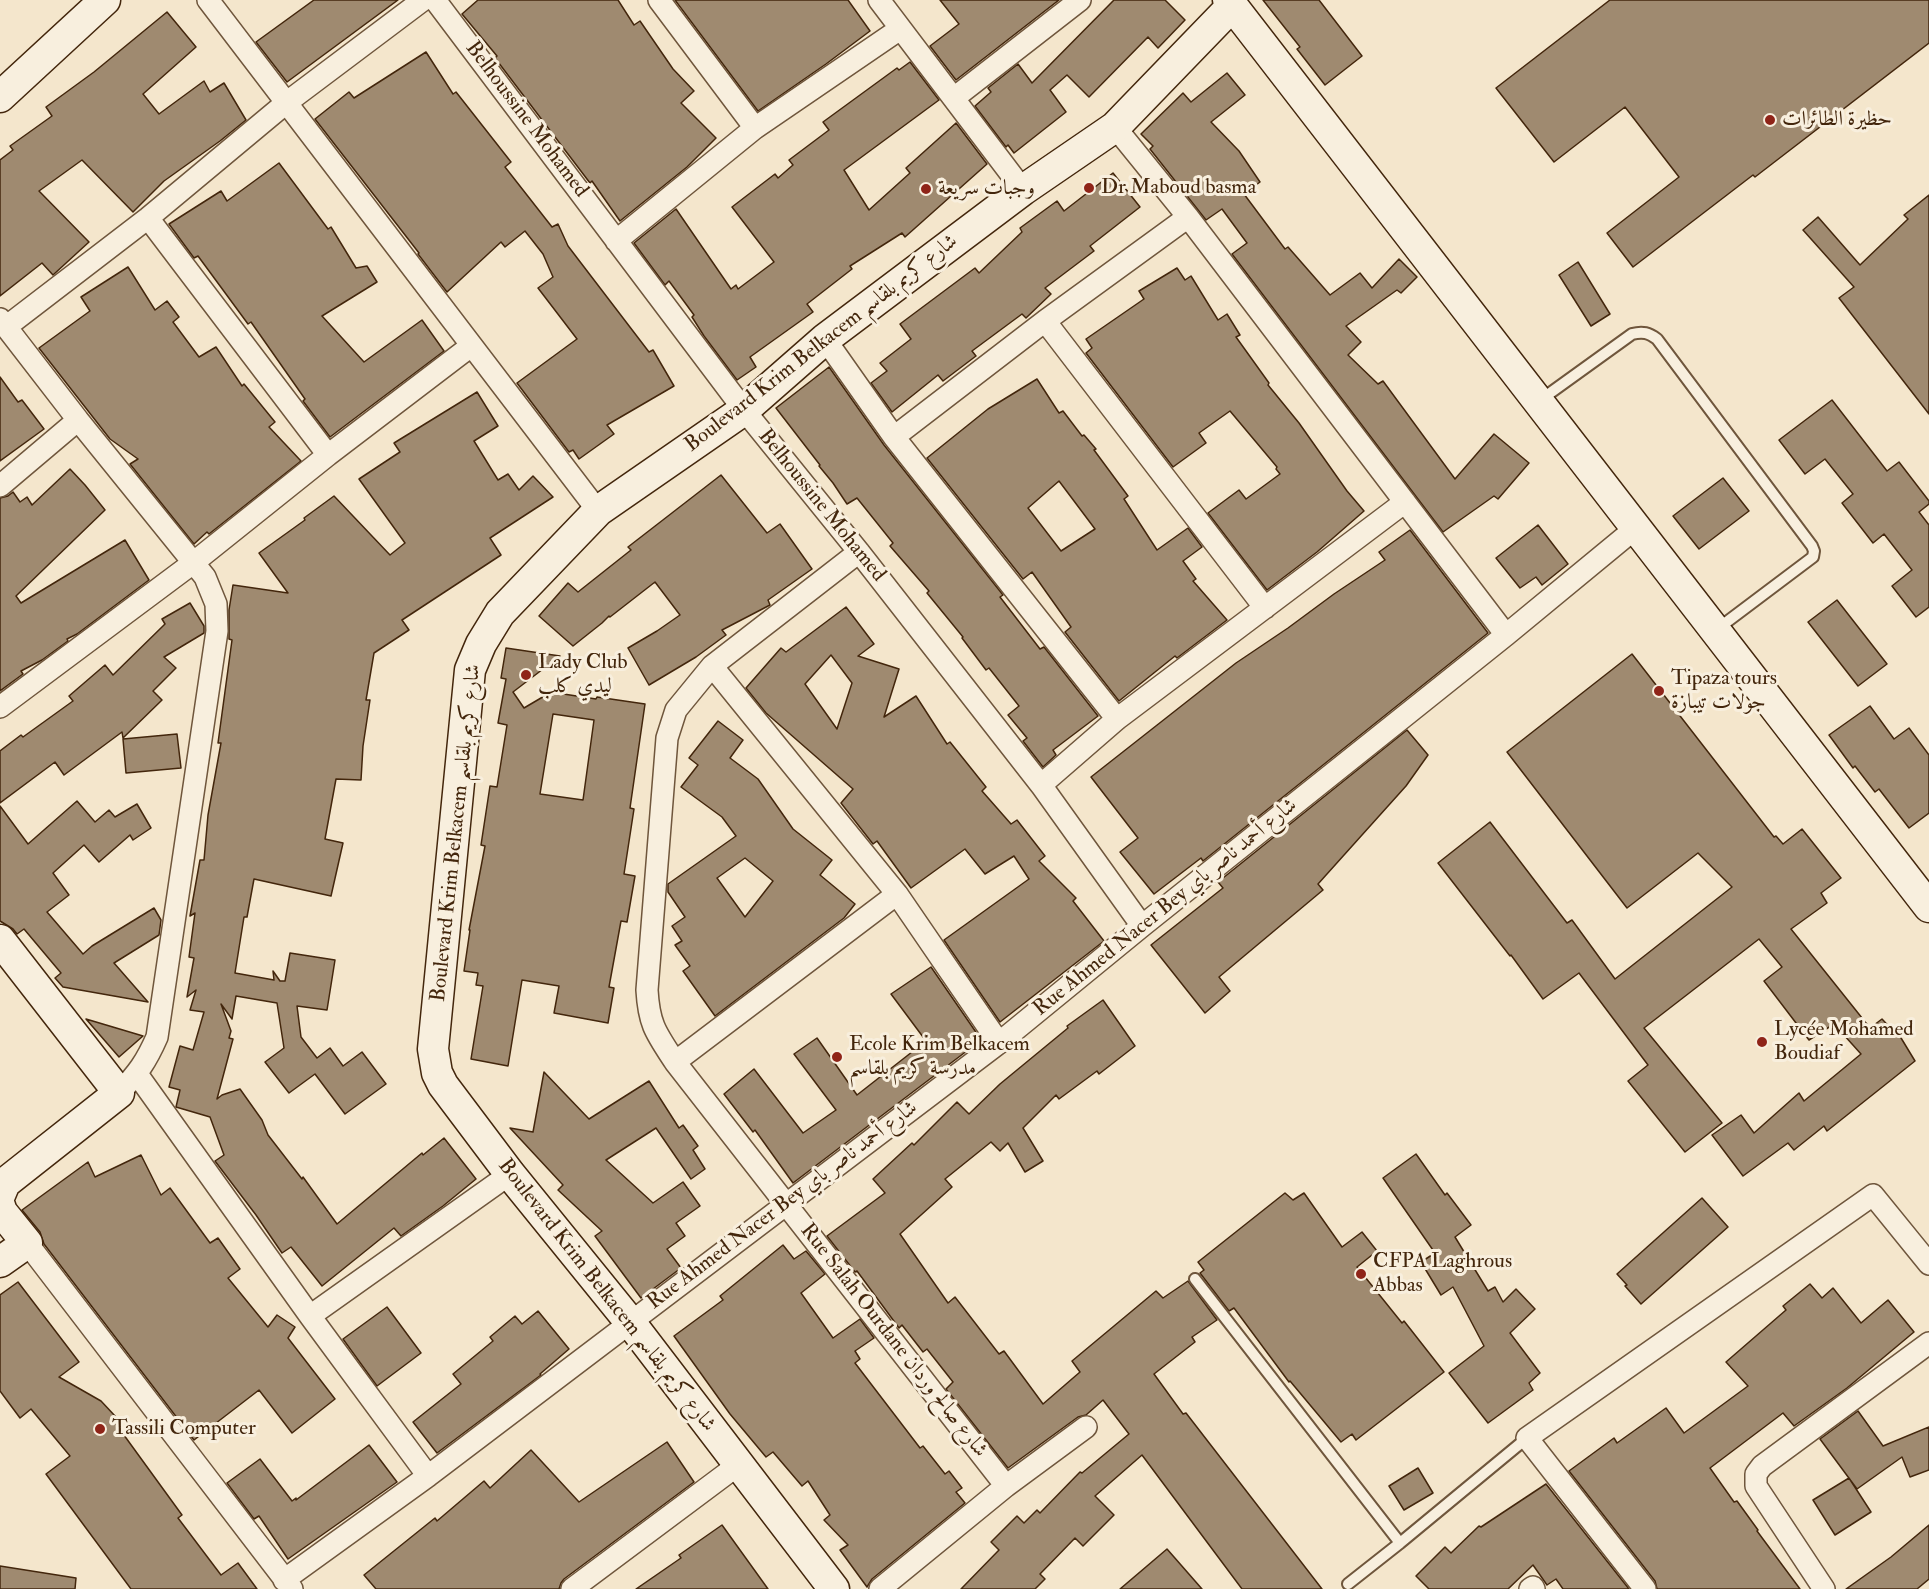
<!DOCTYPE html>
<html>
<head>
<meta charset="utf-8">
<style>
  body { margin:0 }
  canvas { display:block; background:#f4e6cc }
</style>
</head>
<body>
<canvas width="1929" height="1589"></canvas>
<script>
const ctx = document.querySelector('canvas').getContext('2d');
ctx.lineJoin = 'round';
function fillPath(path, color) { ctx.fillStyle = color; ctx.fill(path, 'evenodd'); }
function trace(path, color, width, dash) { ctx.strokeStyle = color; ctx.lineWidth = width; ctx.lineCap = dash ? 'butt' : 'round'; ctx.setLineDash(dash || []); ctx.stroke(path); }
function label(font, color, halo, rows, align = 'center') {
  ctx.font = font + ' "IM FELL Double Pica",Amiri,serif'; ctx.lineWidth = 6; ctx.setLineDash([]); ctx.textBaseline = 'middle'; ctx.strokeStyle = halo; ctx.fillStyle = color; for (const [text, x, y, turn = 0] of rows) {
    ctx.save(); ctx.translate(x, y); ctx.rotate((+turn || 0) * Math.PI / 180); ctx.textAlign = isNaN(turn) ? turn : align; if (halo) ctx.strokeText(text, 0, 0); ctx.fillText(text, 0, 0); ctx.restore();
  }
}
const building = new Path2D(`
  M 314,0 L 398,0 L 287,82 L 256,42 Z
  M 478,0 L 618,0 L 634,25 L 640,21 L 673,69 L 694,91 L 681,103 L 716,138 L 687,167 L 620,221 L 592,181 L 590,183 L 495,58 L 497,56 L 462,14 Z
  M 675,0 L 848,0 L 870,31 L 826,64 L 758,111 Z
  M 940,0 L 1059,0 L 956,80 L 930,46 L 959,24 Z
  M 1114,0 L 1165,0 L 1185,20 L 1158,48 L 1148,37 L 1089,97 L 1067,75 L 1050,90 L 1066,112 L 1014,153 L 1008,145 L 1006,147 L 975,106 L 991,92 L 988,88 L 1018,64 L 1032,83 Z
  M 1263,0 L 1319,0 L 1362,56 L 1325,85 L 1297,49 L 1300,47 Z
  M 1610,0 L 1929,0 L 1929,43 L 1755,177 L 1753,175 L 1633,267 L 1607,233 L 1679,177 L 1625,107 L 1554,162 L 1496,88 Z
  M 167,12 L 196,47 L 143,94 L 159,114 L 204,81 L 210,92 L 224,83 L 246,120 L 220,141 L 164,181 L 133,212 L 82,160 L 39,191 L 89,242 L 53,275 L 42,263 L 0,296 L 0,160 L 13,150 L 10,146 L 52,116 L 46,107 L 94,72 Z
  M 426,52 L 453,94 L 456,92 L 511,162 L 505,167 L 552,227 L 558,224 L 568,246 L 649,352 L 653,350 L 674,386 L 607,425 L 614,434 L 579,459 L 573,450 L 569,452 L 517,383 L 577,339 L 538,288 L 553,277 L 543,254 L 525,231 L 505,247 L 501,242 L 447,292 L 418,254 L 419,253 L 315,119 L 349,92 L 354,98 Z
  M 910,62 L 939,100 L 844,170 L 869,210 L 910,173 L 906,168 L 956,123 L 987,164 L 905,237 L 902,233 L 850,266 L 852,269 L 807,304 L 813,312 L 750,357 L 756,367 L 737,380 L 704,336 L 692,317 L 694,315 L 669,281 L 665,285 L 634,243 L 676,209 L 731,289 L 736,285 L 738,289 L 774,262 L 732,207 L 775,174 L 778,178 L 793,165 L 789,160 L 829,130 L 823,122 L 897,68 L 899,70 Z
  M 1227,73 L 1245,95 L 1211,122 L 1239,151 L 1260,182 L 1244,194 L 1285,249 L 1288,247 L 1330,295 L 1360,273 L 1372,288 L 1399,259 L 1417,277 L 1401,293 L 1397,290 L 1346,326 L 1361,342 L 1348,355 L 1378,384 L 1383,381 L 1455,479 L 1494,434 L 1529,463 L 1498,499 L 1494,496 L 1443,532 L 1232,254 L 1247,243 L 1222,209 L 1206,220 L 1150,149 L 1153,146 L 1141,134 L 1183,93 L 1191,102 Z
  M 279,163 L 328,229 L 331,227 L 356,268 L 367,266 L 377,282 L 322,316 L 364,362 L 422,320 L 444,351 L 330,437 L 303,401 L 305,399 L 251,322 L 248,324 L 198,256 L 194,258 L 169,224 L 221,191 L 227,201 Z
  M 1113,173 L 1140,207 L 1090,246 L 1094,251 L 1045,288 L 1051,294 L 1026,318 L 1022,314 L 972,351 L 976,356 L 943,381 L 938,375 L 892,412 L 871,383 L 887,371 L 880,363 L 911,339 L 900,324 L 975,268 L 979,273 L 1022,232 L 1020,228 L 1057,201 L 1064,211 Z
  M 1929,195 L 1929,414 L 1839,298 L 1854,287 L 1803,230 L 1818,217 L 1860,265 L 1908,219 L 1904,215 Z
  M 1578,262 L 1610,314 L 1591,326 L 1559,275 Z
  M 128,267 L 155,310 L 167,301 L 179,317 L 173,322 L 199,357 L 216,347 L 242,386 L 244,384 L 275,422 L 269,427 L 301,461 L 209,534 L 207,532 L 194,544 L 130,464 L 138,459 L 110,439 L 39,348 L 90,311 L 81,297 Z
  M 1177,268 L 1185,280 L 1191,276 L 1218,320 L 1227,314 L 1240,335 L 1236,337 L 1269,383 L 1268,385 L 1299,423 L 1347,491 L 1364,511 L 1317,552 L 1267,590 L 1208,513 L 1239,490 L 1246,499 L 1280,474 L 1276,469 L 1277,467 L 1230,411 L 1199,433 L 1206,443 L 1173,467 L 1086,353 L 1092,348 L 1086,339 L 1144,299 L 1139,291 Z
  M 829,367 L 884,445 L 1003,595 L 1000,597 L 1040,649 L 1044,647 L 1098,716 L 1053,750 L 1056,755 L 1043,767 L 1023,741 L 1027,738 L 1008,715 L 1019,706 L 989,668 L 986,670 L 962,638 L 963,637 L 927,593 L 929,591 L 890,546 L 893,543 L 857,498 L 847,504 L 833,483 L 819,466 L 820,465 L 776,408 Z
  M 0,377 L 18,402 L 22,400 L 44,429 L 0,461 Z
  M 1037,379 L 1059,413 L 1063,411 L 1082,436 L 1084,435 L 1096,449 L 1094,450 L 1128,496 L 1124,499 L 1157,550 L 1188,528 L 1202,547 L 1183,561 L 1196,579 L 1193,581 L 1227,620 L 1177,658 L 1175,656 L 1119,701 L 1065,632 L 1071,627 L 1032,572 L 1023,579 L 927,458 L 988,409 ZM 1059,481 L 1095,529 L 1061,551 L 1028,508 Z
  M 477,392 L 498,426 L 474,441 L 498,480 L 508,474 L 519,490 L 533,476 L 553,497 L 490,538 L 501,555 L 402,620 L 409,630 L 374,653 L 366,700 L 370,700 L 363,746 L 361,780 L 336,779 L 325,839 L 343,843 L 331,896 L 254,879 L 247,917 L 244,917 L 235,973 L 274,980 L 273,971 L 280,981 L 285,981 L 290,953 L 335,960 L 327,1010 L 297,1006 L 301,1037 L 317,1058 L 330,1048 L 343,1066 L 362,1052 L 386,1084 L 345,1114 L 315,1074 L 289,1093 L 265,1062 L 284,1048 L 277,1003 L 236,996 L 232,1019 L 221,1004 L 231,1031 L 229,1038 L 233,1039 L 217,1099 L 222,1095 L 240,1089 L 262,1120 L 268,1135 L 302,1179 L 303,1177 L 337,1224 L 422,1153 L 423,1155 L 444,1138 L 476,1179 L 443,1206 L 401,1236 L 394,1228 L 322,1286 L 291,1247 L 282,1253 L 256,1215 L 215,1161 L 224,1155 L 210,1117 L 176,1107 L 180,1090 L 169,1087 L 180,1046 L 193,1050 L 204,1012 L 190,1010 L 196,990 L 187,997 L 194,958 L 189,957 L 195,913 L 190,916 L 200,860 L 204,860 L 208,815 L 221,743 L 218,743 L 232,640 L 229,639 L 229,610 L 233,585 L 288,593 L 259,553 L 305,520 L 304,518 L 334,496 L 390,555 L 405,543 L 359,479 L 400,452 L 394,443 Z
  M 1832,400 L 1887,471 L 1899,462 L 1929,501 L 1929,504 L 1919,512 L 1929,525 L 1929,607 L 1916,617 L 1892,586 L 1912,570 L 1884,534 L 1873,543 L 1842,503 L 1853,494 L 1825,459 L 1805,474 L 1779,440 Z
  M 70,469 L 85,485 L 105,510 L 16,596 L 21,603 L 125,540 L 149,580 L 77,634 L 67,639 L 68,641 L 42,660 L 21,671 L 23,674 L 0,691 L 0,498 L 8,496 L 13,492 L 20,502 L 27,497 L 32,505 Z
  M 721,475 L 767,533 L 780,524 L 812,569 L 768,600 L 770,605 L 722,630 L 726,635 L 696,657 L 649,685 L 628,648 L 657,631 L 680,615 L 655,582 L 610,617 L 609,616 L 602,623 L 573,646 L 539,616 L 568,583 L 578,592 L 631,550 L 628,547 Z
  M 1723,478 L 1749,511 L 1699,549 L 1673,516 Z
  M 1538,525 L 1568,564 L 1542,585 L 1536,577 L 1520,588 L 1496,558 Z
  M 1410,530 L 1488,633 L 1203,861 L 1201,858 L 1154,894 L 1120,852 L 1138,838 L 1091,777 L 1236,663 L 1288,628 L 1334,594 L 1385,560 L 1379,552 Z
  M 1837,600 L 1887,664 L 1858,686 L 1808,622 Z
  M 190,603 L 204,626 L 204,633 L 164,657 L 176,668 L 153,691 L 162,700 L 123,738 L 122,732 L 64,775 L 55,762 L 0,803 L 0,751 L 21,735 L 23,737 L 73,701 L 69,696 L 105,665 L 113,675 L 165,624 L 162,619 Z
  M 846,607 L 874,644 L 858,656 L 899,669 L 884,717 L 916,696 L 947,744 L 950,742 L 986,787 L 982,791 L 1011,824 L 1017,820 L 1045,856 L 1039,861 L 1076,898 L 1073,901 L 1104,941 L 1000,1022 L 944,940 L 1029,879 L 1014,856 L 985,874 L 965,849 L 911,888 L 877,841 L 873,844 L 841,803 L 853,789 L 766,713 L 746,688 L 781,648 L 786,652 ZM 831,655 L 852,683 L 837,729 L 805,684 Z
  M 506,648 L 560,656 L 513,692 L 524,708 L 558,688 L 557,693 L 596,699 L 597,697 L 645,704 L 630,808 L 634,809 L 624,874 L 635,876 L 627,922 L 621,921 L 609,987 L 614,988 L 608,1023 L 554,1013 L 559,986 L 522,980 L 508,1066 L 471,1059 L 483,986 L 476,985 L 478,973 L 464,971 L 470,930 L 469,930 L 485,846 L 481,845 L 490,786 L 497,787 L 507,725 L 498,723 L 506,679 L 501,678 ZM 553,714 L 594,720 L 583,800 L 540,794 Z
  M 1632,654 L 1774,837 L 1776,836 L 1783,844 L 1802,829 L 1841,878 L 1821,893 L 1827,903 L 1791,929 L 1870,1028 L 1882,1019 L 1896,1034 L 1898,1033 L 1915,1061 L 1827,1131 L 1824,1126 L 1794,1150 L 1788,1143 L 1743,1176 L 1712,1135 L 1741,1115 L 1754,1133 L 1799,1093 L 1804,1101 L 1861,1054 L 1834,1024 L 1809,1040 L 1764,981 L 1782,967 L 1759,939 L 1644,1028 L 1722,1123 L 1685,1152 L 1628,1081 L 1648,1065 L 1579,973 L 1543,999 L 1511,955 L 1510,956 L 1438,863 L 1490,822 L 1567,923 L 1572,920 L 1615,979 L 1732,887 L 1698,853 L 1627,908 L 1507,752 Z
  M 1870,706 L 1894,739 L 1909,728 L 1929,755 L 1929,813 L 1909,828 L 1879,789 L 1875,792 L 1855,766 L 1853,768 L 1829,735 Z
  M 718,721 L 743,740 L 730,758 L 758,779 L 793,829 L 832,860 L 820,875 L 855,904 L 844,918 L 715,1016 L 683,971 L 690,966 L 675,945 L 682,941 L 672,926 L 685,917 L 668,892 L 668,884 L 736,836 L 722,817 L 681,787 L 698,765 L 689,758 ZM 745,858 L 773,881 L 745,917 L 717,878 Z
  M 1407,730 L 1428,755 L 1406,786 L 1318,884 L 1323,890 L 1219,977 L 1230,991 L 1205,1013 L 1151,945 L 1223,888 L 1218,882 Z
  M 177,734 L 181,768 L 126,773 L 123,739 Z
  M 77,801 L 95,822 L 109,810 L 115,817 L 137,804 L 151,828 L 133,840 L 130,835 L 99,862 L 84,845 L 53,873 L 69,895 L 47,912 L 83,954 L 92,946 L 154,908 L 161,920 L 159,935 L 114,963 L 148,1002 L 63,987 L 55,978 L 61,973 L 24,929 L 17,934 L 13,929 L 0,921 L 0,806 L 28,844 Z
  M 931,967 L 980,1038 L 970,1045 L 972,1047 L 793,1183 L 755,1130 L 753,1132 L 724,1094 L 754,1069 L 803,1133 L 836,1110 L 794,1054 L 817,1038 L 857,1095 L 926,1041 L 891,994 Z
  M 1103,1000 L 1135,1046 L 1099,1074 L 1097,1071 L 1059,1099 L 1056,1095 L 1023,1128 L 1043,1161 L 1025,1172 L 1008,1143 L 1000,1151 L 991,1142 L 945,1179 L 952,1187 L 900,1234 L 948,1303 L 955,1297 L 999,1354 L 1004,1351 L 1043,1404 L 1080,1372 L 1072,1361 L 1156,1291 L 1163,1298 L 1188,1281 L 1217,1320 L 1192,1337 L 1195,1342 L 1154,1374 L 1183,1414 L 1186,1413 L 1322,1589 L 1242,1589 L 1142,1455 L 1095,1496 L 1114,1515 L 1083,1546 L 1075,1538 L 1040,1574 L 1045,1579 L 1035,1589 L 961,1589 L 999,1550 L 991,1542 L 1017,1516 L 1024,1523 L 1037,1510 L 1040,1513 L 1080,1472 L 1082,1473 L 1129,1434 L 1103,1400 L 1086,1415 L 1078,1417 L 1008,1468 L 946,1389 L 953,1382 L 927,1349 L 923,1352 L 902,1325 L 899,1328 L 857,1271 L 855,1272 L 827,1236 L 885,1193 L 873,1179 L 912,1143 L 914,1145 L 957,1102 L 969,1114 L 1000,1084 L 1068,1028 L 1067,1026 Z
  M 86,1019 L 143,1036 L 119,1057 Z
  M 544,1072 L 589,1119 L 649,1081 L 679,1128 L 683,1125 L 698,1146 L 693,1150 L 705,1169 L 691,1179 L 656,1128 L 606,1160 L 653,1203 L 683,1182 L 700,1206 L 676,1223 L 685,1236 L 667,1249 L 681,1268 L 641,1298 L 595,1236 L 602,1231 L 558,1190 L 563,1185 L 510,1128 L 533,1132 Z
  M 1416,1154 L 1445,1195 L 1447,1193 L 1471,1225 L 1455,1237 L 1488,1291 L 1495,1287 L 1503,1302 L 1516,1289 L 1535,1309 L 1510,1333 L 1540,1373 L 1529,1383 L 1533,1390 L 1488,1423 L 1449,1373 L 1484,1346 L 1453,1287 L 1441,1295 L 1421,1262 L 1435,1253 L 1383,1178 Z
  M 141,1155 L 161,1195 L 170,1188 L 210,1243 L 218,1238 L 240,1269 L 228,1278 L 268,1327 L 277,1315 L 295,1327 L 288,1338 L 335,1399 L 292,1433 L 259,1390 L 194,1440 L 44,1244 L 40,1232 L 22,1210 L 88,1162 L 95,1177 Z
  M 1285,1193 L 1293,1200 L 1304,1193 L 1342,1247 L 1362,1232 L 1377,1251 L 1357,1267 L 1402,1323 L 1404,1321 L 1444,1372 L 1356,1440 L 1352,1434 L 1341,1442 L 1290,1381 L 1289,1382 L 1234,1308 L 1229,1311 L 1200,1273 L 1204,1270 L 1198,1262 Z
  M 1702,1198 L 1728,1227 L 1641,1304 L 1625,1286 L 1627,1285 L 1617,1274 Z
  M 783,1245 L 794,1259 L 806,1251 L 825,1274 L 801,1293 L 833,1338 L 860,1319 L 874,1338 L 855,1351 L 860,1359 L 855,1363 L 920,1448 L 923,1446 L 945,1474 L 949,1471 L 962,1488 L 956,1492 L 965,1503 L 872,1579 L 867,1587 L 840,1550 L 848,1545 L 824,1520 L 830,1515 L 808,1481 L 802,1486 L 773,1452 L 766,1457 L 730,1414 L 674,1336 L 723,1300 L 720,1296 Z
  M 18,1282 L 79,1362 L 59,1377 L 101,1401 L 116,1417 L 113,1420 L 182,1515 L 178,1518 L 221,1575 L 238,1563 L 257,1589 L 131,1589 L 46,1474 L 70,1456 L 31,1409 L 20,1418 L 0,1391 L 0,1295 Z
  M 1810,1284 L 1822,1298 L 1833,1288 L 1861,1323 L 1888,1300 L 1914,1332 L 1847,1388 L 1794,1426 L 1783,1413 L 1710,1468 L 1734,1502 L 1737,1501 L 1758,1530 L 1757,1531 L 1800,1589 L 1657,1589 L 1655,1581 L 1569,1471 L 1614,1438 L 1617,1443 L 1666,1408 L 1684,1433 L 1748,1386 L 1726,1362 L 1786,1310 L 1783,1306 Z
  M 387,1307 L 421,1353 L 377,1386 L 343,1339 Z
  M 538,1311 L 569,1349 L 540,1374 L 541,1375 L 437,1453 L 413,1422 L 461,1384 L 453,1374 L 493,1341 L 490,1337 L 515,1316 L 522,1324 Z
  M 1858,1411 L 1883,1446 L 1929,1427 L 1929,1470 L 1910,1477 L 1902,1457 L 1857,1489 L 1820,1439 Z
  M 667,1442 L 694,1482 L 564,1579 L 561,1583 L 559,1589 L 376,1589 L 364,1575 L 435,1518 L 437,1521 L 484,1481 L 490,1488 L 531,1450 L 579,1502 Z
  M 369,1445 L 397,1482 L 288,1559 L 259,1516 L 254,1519 L 227,1483 L 260,1459 L 292,1501 L 296,1498 L 296,1500 Z
  M 1418,1468 L 1433,1493 L 1404,1510 L 1389,1486 Z
  M 1849,1478 L 1871,1512 L 1835,1535 L 1813,1500 Z
  M 1546,1484 L 1629,1589 L 1563,1589 L 1556,1579 L 1547,1585 L 1533,1565 L 1508,1589 L 1429,1589 L 1416,1576 L 1445,1547 L 1451,1553 L 1479,1526 L 1481,1527 Z
  M 722,1525 L 768,1589 L 636,1589 L 681,1558 L 679,1555 Z
  M 1929,1525 L 1929,1579 L 1917,1589 L 1846,1589 L 1891,1557 Z
  M 1167,1549 L 1202,1589 L 1120,1589 Z
  M 0,1566 L 76,1578 L 75,1589 L 0,1589 Z`);
const lane = new Path2D(`
  M 1539,401 L 1632,334 C 1643,331 1649,333 1657,339 L 1812,546 L 1814,551 L 1813,557 L 1716,630
  M 1195,1279 L 1400,1543
  M 1348,1584 L 1400,1543 L 1527,1438`);
const street = new Path2D(`
  M 208,0 L 598,511
  M 435,0 L 744,410 L 859,552 L 1041,785 L 1142,926
  M 659,0 L 755,128
  M 879,0 L 1023,190
  M 954,98 L 1080,0
  M 1115,127 L 1188,217 L 1506,635
  M 148,218 L 328,455
  M 616,241 L 755,128 L 900,29
  M 0,319 L 78,420 L 205,577 L 216,604 L 217,631 L 157,1037 C 146,1062 138,1073 119,1093
  M 1045,321 L 1265,608
  M 6,327 L 148,218 L 286,103 L 423,0
  M 825,339 L 894,437 L 1117,719
  M 894,437 L 1045,321 L 1188,217
  M 0,486 L 78,420
  M 859,552 L 712,666 L 676,710 L 667,738 L 647,990 C 649,1025 656,1033 675,1062 L 1006,1486 L 880,1589
  M 712,666 L 897,894 L 999,1043
  M 0,707 L 193,563 L 328,455 L 471,346
  M 1041,785 L 1117,719 L 1405,502
  M 675,1062 L 897,894
  M 137,1074 L 310,1316 L 428,1476
  M 27,1243 L 292,1589
  M 310,1316 L 510,1174
  M 1006,1486 L 1086,1427
  M 284,1580 L 428,1476 L 999,1043 L 1142,926 L 1506,635 L 1637,527
  M 572,1589 L 738,1465
  M 1530,1589 L 1533,1587 L 1534,1589
  M 1645,1589 L 1527,1438 L 1873,1195 L 1929,1264
  M 1824,1589 L 1756,1486 L 1756,1474 L 1762,1466 L 1929,1343`);
const secondary = new Path2D(`
  M 1228,0 L 1929,907
  M 0,97 L 105,0
  M 0,940 L 119,1093 L 5,1183 L 0,1195
  M 0,1206 L 2,1212 L 27,1243 L 0,1262
  M 834,1589 L 630,1322 L 510,1174 L 443,1085 L 437,1073 L 433,1049 L 470,670 L 481,644 L 500,613 L 598,511 L 744,410 L 825,339 L 1023,190 L 1115,127 L 1232,6`);
const markers = [
  [1770,120,6,"#8f2418"],
  [1089,188,6,"#8f2418"],
  [926,189,6,"#8f2418"],
  [526,675,6,"#8f2418"],
  [1659,691,6,"#8f2418"],
  [1762,1042,6,"#8f2418"],
  [837,1057,6,"#8f2418"],
  [1361,1274,6,"#8f2418"],
  [100,1429,6,"#8f2418"]
];
const streetNames = [
  ["Belhoussine Mohamed",526,120,53],
  ["Boulevard Krim Belkacem شارع كريم بلقاسم",822,344,-38],
  ["Belhoussine Mohamed",821,506,51],
  ["Boulevard Krim Belkacem شارع كريم بلقاسم",457,833,-84],
  ["Rue Ahmed Nacer Bey شارع أحمد ناصر باي",1166,908,-39],
  ["Rue Ahmed Nacer Bey شارع أحمد ناصر باي",783,1206,-37],
  ["Boulevard Krim Belkacem شارع كريم بلقاسم",606,1296,52],
  ["Rue Salah Ourdane شارع صالح وردان",893,1341,52]
];
const poiNames = [
  ["حظيرة الطائرات",1782,120],
  ["Dr Maboud basma",1101,188],
  ["وجبات سريعة",938,189],
  ["Lady Club",538,663],
  ["ليدي كلب",538,687],
  ["Tipaza tours",1671,679],
  ["جولات تيبازة",1671,703],
  ["Lycée Mohamed",1774,1030],
  ["Boudiaf",1774,1054],
  ["Ecole Krim Belkacem",849,1045],
  ["مدرسة كريم بلقاسم",849,1069],
  ["CFPA Laghrous",1373,1262],
  ["Abbas",1373,1286],
  ["Tassili Computer",112,1429]
];
fillPath(building, '#9f8a70');
trace(building, '#43260c', 1.5);
trace(lane, '#6f563c', 14);
trace(street, '#6f563c', 24);
trace(secondary, '#43260c', 33);
trace(lane, '#f8efde', 10);
trace(street, '#f8efde', 21);
trace(secondary, '#f8efde', 30);
for (const [x, y, r, color] of markers) { const dot = new Path2D(); dot.arc(x, y, r, 0, 2 * Math.PI); ctx.fillStyle = color; ctx.fill(dot); trace(dot, '#f8efde', 2); }
label('21px', '#43260c', '#f8efde', streetNames);
label('21px', '#43260c', '#f8efde', poiNames, 'left');
</script>
</body>
</html>
